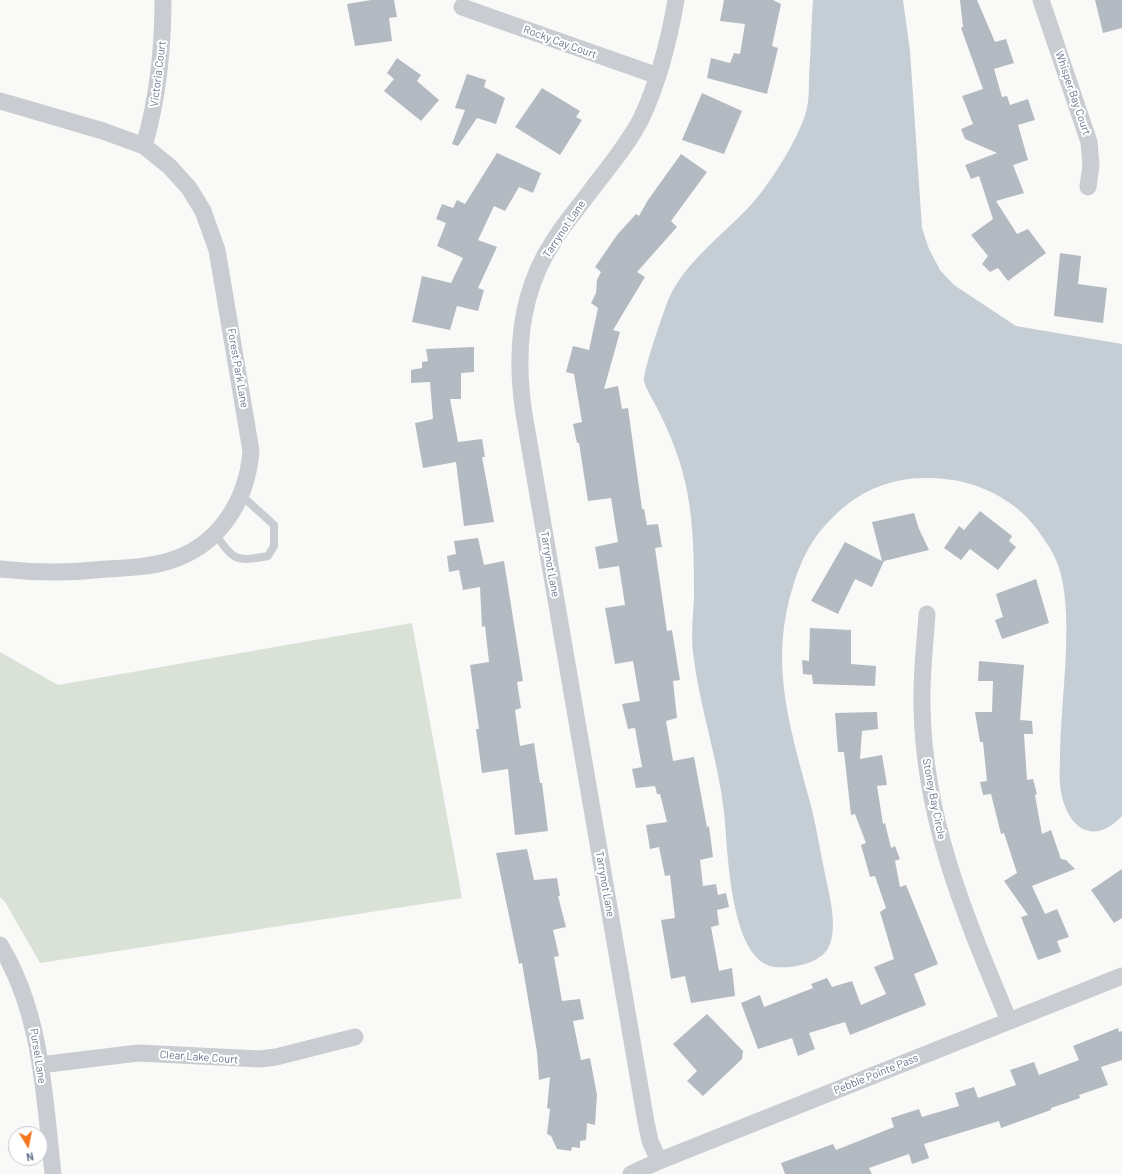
<!DOCTYPE html>
<html>
<head>
<meta charset="utf-8">
<style>
  body { margin:0 }
  #map { position:relative; width:1122px; height:1174px; overflow:hidden; background:#f9faf7; font-family:Barlow,sans-serif }
  canvas { display:block }
  .north { position:absolute; left:8px; top:1126px; width:40px; height:40px; box-sizing:border-box; background:#fff; border:1px solid #c2c7d1; border-radius:50%; rotate:170deg; font-size:11px; font-weight:700; line-height:16px; text-align:center; color:#66748b }
  .north::after { content:''; display:block; margin:auto; width:14px; height:18px; background:#f4751d; clip-path:polygon(50% 0,100% 100%,50% 72%,0 100%) }
</style>
</head>
<body>
<div id="map">
<canvas width="1122" height="1174"></canvas>
<div class="north">N</div>
</div>
<script>
const ctx = document.querySelector('canvas').getContext('2d');
ctx.lineJoin = 'round';
function fillPath(path, color) { ctx.fillStyle = color; ctx.fill(path, 'evenodd'); }
function trace(path, color, width, dash) { ctx.strokeStyle = color; ctx.lineWidth = width; ctx.lineCap = dash ? 'butt' : 'round'; ctx.setLineDash(dash || []); ctx.stroke(path); }
function label(font, color, halo, rows, align = 'center') {
  ctx.font = font + ' Barlow,sans-serif'; ctx.lineWidth = 4; ctx.setLineDash([]); ctx.textBaseline = 'middle'; ctx.strokeStyle = halo; ctx.fillStyle = color; for (const [text, x, y, turn = 0] of rows) {
    ctx.save(); ctx.translate(x, y); ctx.rotate((+turn || 0) * Math.PI / 180); ctx.textAlign = isNaN(turn) ? turn : align; if (halo) ctx.strokeText(text, 0, 0); ctx.fillText(text, 0, 0); ctx.restore();
  }
}
const green = new Path2D(`
  M 412,623 L 462,898 L 40,963 L 5,902 L 0,897 L 0,652 L 58,685 Z`);
const water = new Path2D(`
  M 813,0 L 903,0 L 910,51 L 922,228 L 929,249 L 940,270 L 954,285 L 1016,326 L 1122,344 L 1122,816 C 1090,850 1064,823 1060,785 C 1059,775 1060,764 1060,753 C 1061,706 1068,660 1066,613 C 1065,595 1063,576 1056,560 C 1052,550 1045,541 1039,532 C 1021,506 991,488 959,481 C 909,472 867,482 831,519 C 812,538 802,558 794,583 C 769,660 788,720 808,795 C 815,819 819,844 824,869 C 828,890 838,923 830,944 C 824,963 793,969 775,967 C 729,962 728,847 724,812 C 718,758 699,706 693,653 C 691,635 693,616 694,599 C 694,562 694,527 687,491 C 682,464 671,435 658,410 C 654,401 646,390 644,381 C 643,370 664,311 669,298 C 684,264 721,236 747,209 C 767,189 801,136 807,108 C 809,98 809,86 809,76 C 811,50 811,25 813,0 Z`);
const building = new Path2D(`
  M 371,0 L 394,0 L 397,17 L 389,18 L 392,41 L 355,46 L 347,4 Z
  M 724,0 L 773,0 L 781,4 L 772,46 L 778,48 L 767,94 L 707,78 L 711,58 L 730,63 L 734,53 L 740,54 L 745,24 L 720,21 Z
  M 960,0 L 977,0 L 995,42 L 1006,39 L 1014,63 L 994,69 L 1002,97 L 1007,96 L 1010,105 L 1028,99 L 1035,120 L 1018,125 L 1028,160 L 1013,165 L 1024,193 L 996,201 L 1017,234 L 1028,229 L 1046,253 L 1008,281 L 998,268 L 990,272 L 982,264 L 988,256 L 971,235 L 993,219 L 979,176 L 971,179 L 965,165 L 997,153 L 965,139 L 961,129 L 973,124 L 962,96 L 983,89 L 961,28 L 963,27 Z
  M 1095,0 L 1122,0 L 1122,28 L 1103,33 Z
  M 397,58 L 421,75 L 417,81 L 439,100 L 421,121 L 384,91 L 394,79 L 387,73 Z
  M 467,74 L 486,80 L 484,87 L 505,98 L 496,124 L 477,118 L 458,146 L 452,144 L 465,110 L 455,108 Z
  M 542,88 L 580,111 L 576,117 L 582,120 L 560,155 L 515,127 Z
  M 702,93 L 742,111 L 724,154 L 682,140 Z
  M 497,153 L 541,173 L 533,193 L 519,187 L 505,211 L 494,206 L 478,240 L 497,247 L 478,288 L 484,290 L 478,311 L 457,306 L 450,330 L 412,322 L 422,276 L 451,283 L 463,258 L 437,246 L 446,223 L 436,219 L 442,204 L 453,208 L 457,200 L 465,204 Z
  M 681,154 L 707,172 L 671,221 L 677,227 L 637,272 L 645,277 L 613,330 L 620,332 L 604,389 L 618,386 L 622,409 L 628,408 L 642,509 L 644,509 L 647,525 L 658,524 L 662,547 L 655,548 L 667,631 L 672,630 L 680,680 L 673,681 L 677,718 L 666,721 L 673,761 L 694,757 L 707,827 L 709,826 L 713,857 L 700,860 L 703,886 L 716,884 L 718,895 L 726,893 L 729,907 L 717,910 L 719,925 L 711,927 L 719,971 L 732,968 L 735,996 L 691,1003 L 685,976 L 671,979 L 661,920 L 675,918 L 670,875 L 665,876 L 659,847 L 650,849 L 646,825 L 667,822 L 660,794 L 657,794 L 655,786 L 636,788 L 632,769 L 642,767 L 635,728 L 628,729 L 622,704 L 640,701 L 633,661 L 615,664 L 605,608 L 625,605 L 619,566 L 599,569 L 595,547 L 618,542 L 611,498 L 588,501 L 579,443 L 577,443 L 573,424 L 582,422 L 574,374 L 566,372 L 573,346 L 589,350 L 598,308 L 591,303 L 596,293 L 597,280 L 601,272 L 595,267 L 617,235 L 636,214 L 639,216 L 648,200 Z
  M 1060,253 L 1081,256 L 1078,284 L 1107,288 L 1103,323 L 1054,316 Z
  M 474,347 L 474,372 L 461,373 L 461,399 L 450,399 L 458,442 L 482,439 L 485,457 L 482,457 L 494,522 L 464,526 L 456,462 L 423,468 L 415,423 L 433,419 L 430,382 L 411,383 L 411,370 L 422,368 L 422,362 L 428,361 L 426,349 Z
  M 980,511 L 1012,536 L 1009,541 L 1016,547 L 998,570 L 970,549 L 961,560 L 944,548 L 959,526 L 964,530 Z
  M 914,513 L 919,529 L 929,550 L 884,561 L 872,587 L 855,579 L 838,614 L 811,601 L 845,542 L 882,561 L 872,522 Z
  M 478,538 L 484,565 L 504,561 L 523,681 L 517,682 L 521,708 L 515,710 L 520,746 L 534,743 L 540,783 L 542,783 L 548,831 L 515,835 L 508,769 L 482,773 L 476,729 L 479,729 L 470,665 L 489,662 L 485,626 L 482,627 L 480,587 L 463,590 L 459,570 L 449,572 L 447,556 L 456,554 L 454,541 Z
  M 1036,579 L 1049,623 L 1002,639 L 995,620 L 1003,617 L 996,594 Z
  M 810,628 L 851,630 L 851,664 L 876,666 L 875,686 L 813,684 L 812,675 L 803,674 L 802,660 L 809,661 Z
  M 979,661 L 1024,665 L 1020,720 L 1032,721 L 1033,734 L 1024,734 L 1027,780 L 1033,779 L 1037,794 L 1035,795 L 1042,834 L 1051,830 L 1061,859 L 1066,860 L 1075,869 L 1032,886 L 1045,914 L 1057,909 L 1069,937 L 1057,941 L 1061,952 L 1038,960 L 1021,917 L 1028,915 L 1004,881 L 1017,873 L 1004,833 L 1001,834 L 991,794 L 983,795 L 980,782 L 987,781 L 983,742 L 980,742 L 975,712 L 992,712 L 993,681 L 978,681 Z
  M 877,712 L 878,729 L 862,731 L 860,759 L 882,755 L 887,785 L 877,786 L 883,824 L 885,823 L 891,848 L 895,846 L 900,859 L 895,861 L 900,887 L 906,885 L 938,964 L 914,974 L 926,1005 L 850,1035 L 845,1022 L 809,1033 L 815,1049 L 798,1056 L 792,1038 L 758,1049 L 741,1003 L 760,995 L 764,1007 L 813,988 L 811,984 L 827,978 L 832,987 L 852,981 L 861,1005 L 886,994 L 874,967 L 894,959 L 880,912 L 886,908 L 875,876 L 870,877 L 861,845 L 866,843 L 855,814 L 851,815 L 844,752 L 838,752 L 835,713 Z
  M 527,849 L 534,880 L 557,878 L 560,896 L 558,896 L 566,927 L 553,930 L 559,956 L 554,957 L 562,1001 L 580,999 L 584,1019 L 573,1021 L 581,1060 L 590,1058 L 597,1095 L 595,1125 L 587,1123 L 586,1140 L 580,1141 L 580,1148 L 572,1147 L 571,1151 L 557,1149 L 551,1136 L 547,1134 L 550,1109 L 547,1108 L 550,1077 L 539,1080 L 537,1052 L 522,963 L 519,964 L 496,853 Z
  M 1122,869 L 1122,918 L 1114,923 L 1091,890 Z
  M 707,1014 L 743,1051 L 742,1059 L 703,1096 L 687,1081 L 697,1071 L 673,1044 Z
  M 1118,1028 L 1119,1032 L 1122,1031 L 1122,1060 L 1101,1067 L 1108,1085 L 1079,1095 L 1080,1098 L 1051,1108 L 1051,1110 L 1001,1128 L 999,1121 L 924,1144 L 929,1158 L 912,1164 L 909,1154 L 869,1168 L 872,1174 L 785,1174 L 781,1163 L 833,1144 L 836,1150 L 894,1127 L 891,1118 L 919,1109 L 922,1117 L 959,1106 L 955,1093 L 974,1087 L 978,1098 L 1016,1085 L 1010,1070 L 1034,1062 L 1039,1075 L 1079,1060 L 1073,1046 Z`);
const service = new Path2D(`
  M 215,534 C 235,561 235,562 268,556 L 274,546 L 274,525 L 242,496`);
const minor = new Path2D(`
  M 1041,0 L 1089,142 L 1091,165 L 1088,187
  M 462,7 L 658,76
  M 0,101 L 103,131 L 144,146 L 169,166 L 189,188 L 203,211 L 217,250 L 251,451 C 247,501 219,546 169,561 C 149,567 127,568 106,569 C 71,573 35,573 0,569
  M 144,146 C 158,98 163,50 163,0
  M 927,614 C 925,645 921,676 922,707 C 924,821 966,918 1009,1021
  M 0,945 C 42,1014 44,1095 53,1174
  M 40,1065 L 138,1053 L 260,1059 L 276,1057 L 355,1037
  M 659,1161 L 650,1141 L 646,1122 L 524,414 C 515,355 519,294 553,242 C 563,225 577,209 589,193 C 607,169 627,146 641,119 C 659,81 669,41 676,0
  M 631,1174 L 659,1161 L 1122,976`);
const streetNames = [
  ["Rocky Cay Court",560,42,20],
  ["Victoria Court",158,74,-83],
  ["Whisper Bay Court",1073,93,71],
  ["Tarrynot Lane",564,229,-56],
  ["Forest Park Lane",238,368,80],
  ["Tarrynot Lane",550,564,80],
  ["Stoney Bay Circle",934,799,79],
  ["Tarrynot Lane",605,884,80],
  ["Pursel Lane",38,1056,81],
  ["Clear Lake Court",199,1057,4],
  ["Pebble Pointe Pass",876,1074,-22]
];
fillPath(green, '#dae2d8');
fillPath(water, '#c6ced5');
fillPath(building, '#b4bac2');
trace(service, '#c9ccd1', 8);
trace(minor, '#c9ccd1', 17);
label('11px', '#66748b', '#fff', streetNames);
</script>
</body>
</html>
